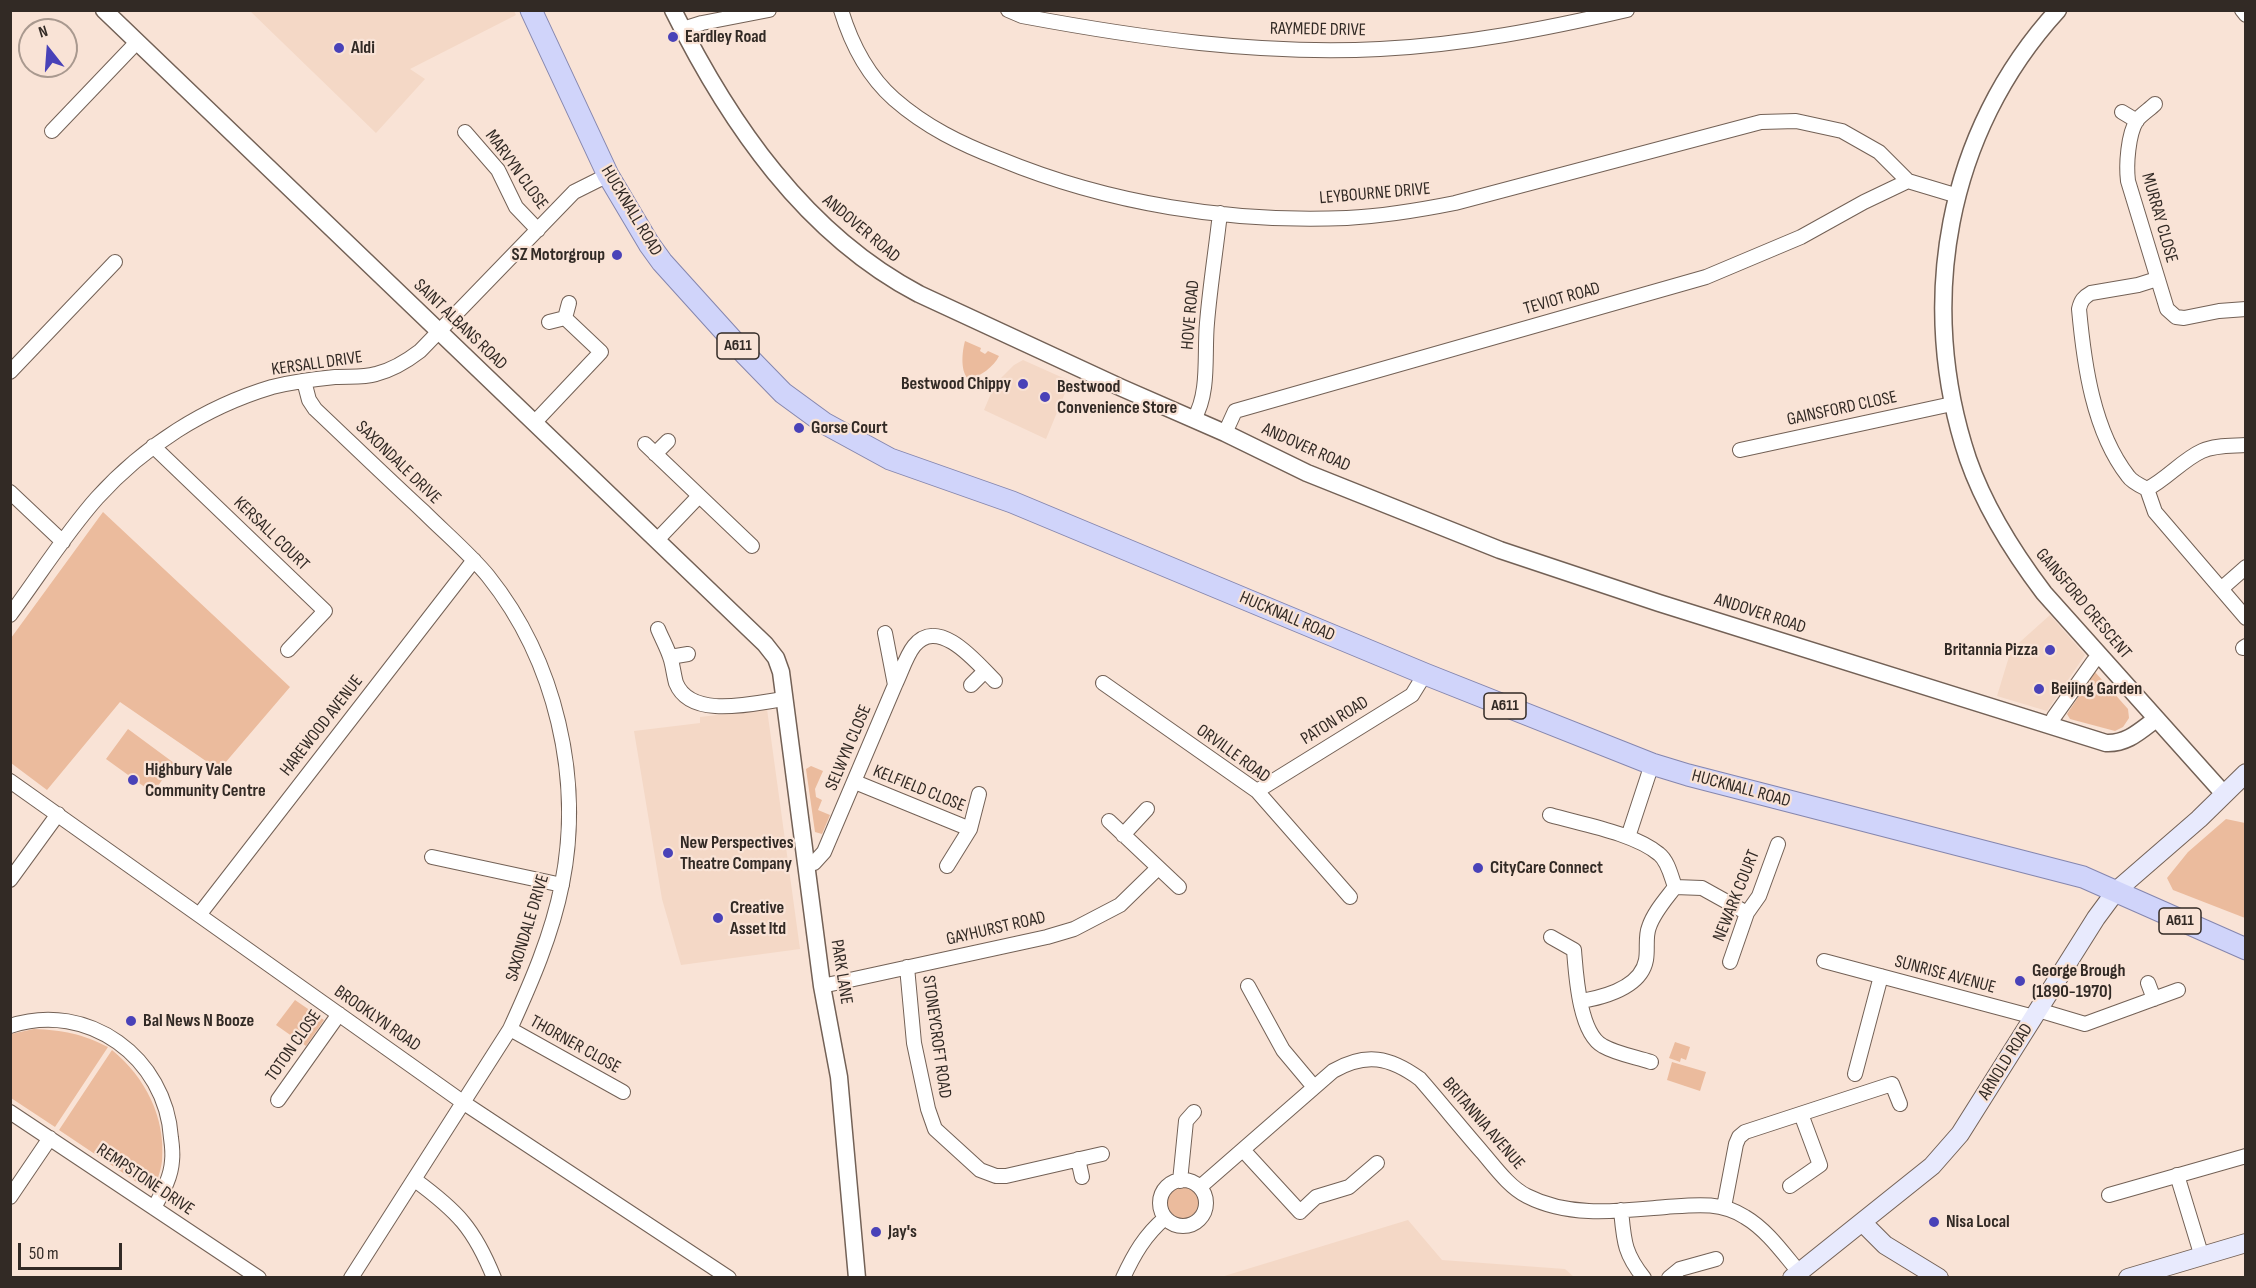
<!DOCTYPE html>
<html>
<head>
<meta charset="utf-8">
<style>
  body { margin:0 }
  #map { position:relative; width:2256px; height:1288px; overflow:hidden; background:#f9e3d6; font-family:"Sofia Sans Condensed",sans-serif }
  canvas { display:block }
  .frame { position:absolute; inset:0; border:12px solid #322a25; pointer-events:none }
  .north { position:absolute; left:18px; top:18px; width:60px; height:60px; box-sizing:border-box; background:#f9e3d6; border:2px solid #a9998f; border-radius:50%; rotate:343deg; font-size:16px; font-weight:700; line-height:24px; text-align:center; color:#322a25 }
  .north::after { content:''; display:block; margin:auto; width:21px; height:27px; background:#4942b8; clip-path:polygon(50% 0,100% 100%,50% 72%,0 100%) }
  .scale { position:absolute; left:18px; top:1243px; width:104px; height:27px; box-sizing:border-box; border:3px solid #322a25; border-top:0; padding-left:8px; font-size:18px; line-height:21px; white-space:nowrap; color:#322a25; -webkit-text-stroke:4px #f9e3d6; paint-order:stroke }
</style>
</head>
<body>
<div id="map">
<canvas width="2256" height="1288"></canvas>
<div class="frame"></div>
<div class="north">N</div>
<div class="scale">50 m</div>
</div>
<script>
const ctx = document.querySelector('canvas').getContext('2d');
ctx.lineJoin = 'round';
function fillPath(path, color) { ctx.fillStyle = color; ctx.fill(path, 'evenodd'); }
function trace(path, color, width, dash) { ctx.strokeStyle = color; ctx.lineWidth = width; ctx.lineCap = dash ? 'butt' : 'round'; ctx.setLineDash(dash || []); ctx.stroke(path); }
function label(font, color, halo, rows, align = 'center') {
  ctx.font = font + ' "Sofia Sans Condensed",sans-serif'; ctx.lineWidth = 4.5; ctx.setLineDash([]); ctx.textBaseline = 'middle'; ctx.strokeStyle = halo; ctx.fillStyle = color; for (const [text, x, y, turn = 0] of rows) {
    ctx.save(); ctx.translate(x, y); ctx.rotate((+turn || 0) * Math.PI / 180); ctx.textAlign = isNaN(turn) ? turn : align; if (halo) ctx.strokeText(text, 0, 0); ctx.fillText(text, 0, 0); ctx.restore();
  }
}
const built = new Path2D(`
  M 514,11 L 516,15 L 410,69 L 425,79 L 376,133 L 250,11 Z
  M 1023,360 L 1070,381 L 1046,439 L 984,410 L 995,384 L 1014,365 Z
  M 2050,615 L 2085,655 L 2047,711 L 1997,696 L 2011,650 Z
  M 767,709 L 800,949 L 681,965 L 662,899 L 634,731 L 700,723 L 700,717 Z
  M 1408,1220 L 1442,1260 L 1565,1269 L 1574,1277 L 1221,1277 Z`);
const green = new Path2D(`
  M 965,341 L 981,348 L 980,351 L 985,354 L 988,351 L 999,356 C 994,367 980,376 969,380 C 960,372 962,352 965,341 Z
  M 103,512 L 290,687 L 219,770 L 120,702 L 47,790 L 11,763 L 11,638 Z
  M 2095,672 L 2128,709 L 2129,718 L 2123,727 L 2115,731 L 2070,719 L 2067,714 Z
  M 128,729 L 174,763 L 153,793 L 106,759 Z
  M 811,766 L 823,771 L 815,789 L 816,797 L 822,800 L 818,810 L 830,815 L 822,834 L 815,832 L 806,769 Z
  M 2226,819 L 2245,823 L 2245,918 L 2173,890 L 2167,878 L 2188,852 Z
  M 295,1000 L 324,1020 L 306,1046 L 276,1025 Z
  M 34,1029 C 63,1030 82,1034 108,1047 L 55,1127 L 11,1098 L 11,1034 Z
  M 1675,1042 L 1690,1047 L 1686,1060 L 1681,1058 L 1680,1062 L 1669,1058 Z
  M 112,1050 C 145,1077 166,1117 162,1161 C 161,1171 156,1183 153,1193 L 59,1130 Z
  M 1672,1062 L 1706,1072 L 1700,1091 L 1667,1080 Z
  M1167 1203a16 16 0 1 1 32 0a16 16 0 1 1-32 0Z`);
const minor = new Path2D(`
  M 841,10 C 851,43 868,76 894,99 C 926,127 961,144 1000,159 C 1109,204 1230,223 1347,218 C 1384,216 1420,210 1455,203 L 1761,122 L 1796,121 L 1842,131 L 1879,152 L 1908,181 L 1958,196
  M 1008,10 L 1022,16 C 1140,38 1259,55 1380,49 C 1463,45 1545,29 1627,10
  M 2242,10 L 2246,15
  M 683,29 L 702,23 L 769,10
  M 2155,104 C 2150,109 2142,114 2137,120 C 2128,134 2126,165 2128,181 L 2167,309 L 2176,317 L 2184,318 L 2219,311 L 2246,309
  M 2122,112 L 2137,121
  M 52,131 L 137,42
  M 465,132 L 498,170 L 516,207 L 538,230
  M 2157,279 L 2138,285 L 2091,293 C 2084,297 2081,300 2079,309 C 2084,364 2093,431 2128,476 C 2132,482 2141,486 2147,489 C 2167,479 2182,460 2202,451 C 2215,445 2232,446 2246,445
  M 565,318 L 569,303
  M 10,372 L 115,262
  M 304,381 L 309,400 L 315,409 C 351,443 387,478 424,512 C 445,533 469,553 488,576 C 556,661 583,779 562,884 C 552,935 531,983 510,1029 L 351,1278
  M 1194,419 C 1210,392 1204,354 1207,323 C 1210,286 1216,250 1220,213
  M 534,423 L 601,352 L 565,318 L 549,322
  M 1225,433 L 1235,411 L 1706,277 L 1801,237 L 1864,202 L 1908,181
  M 645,444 L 752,546
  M 153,446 L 325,611 L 288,650
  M 1740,450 L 1952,404
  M 655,454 L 668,441
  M 2147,489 L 2155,512 L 2246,618
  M 10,492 L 63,542
  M 657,540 L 699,496
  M 2221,589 L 2246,567
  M 10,615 C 39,576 65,534 97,498 C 144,446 205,407 272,387 C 292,382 314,379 335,377 C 349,376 363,378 376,374 C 392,370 407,361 420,351 L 574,192 L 608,175
  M 658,629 C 662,639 668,649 671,660 C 673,667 674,676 676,683 C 691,720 754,703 784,699
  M 2243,648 L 2246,646
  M 670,657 L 688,654
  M 1103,683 L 1257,791 L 1350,897
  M 895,685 C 901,673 906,656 914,646 C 939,615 978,664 995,681
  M 971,685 L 985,671
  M 2051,726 L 2054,717 L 2093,662 L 2100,655
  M 10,781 L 464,1103 L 729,1278
  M 855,782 L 970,829
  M 1257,791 L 1412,695 L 1425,674
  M 1550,815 C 1581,824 1634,833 1659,854 C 1668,861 1671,876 1675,887
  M 1109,821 L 1179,887
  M 1123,835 L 1147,809
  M 1628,837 L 1652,764
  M 432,857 L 562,885
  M 806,864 L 814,863 L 824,852 L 895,685 L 885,633
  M 947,866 L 970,829 L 979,794
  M 10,880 L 58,814
  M 199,915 L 474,560
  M 1551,937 L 1574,950 C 1576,974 1579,1033 1603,1046 C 1617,1054 1636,1057 1651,1062
  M 1824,961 L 2034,1017
  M 1730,962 L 1747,913 L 1759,896 L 1778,844
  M 907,967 L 914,1043 L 928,1109 L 935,1129 L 980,1170 L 996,1176 L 1006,1176 L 1102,1154
  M 2148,983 L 2154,999
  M 822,986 L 1047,937 L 1074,929 L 1120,905 L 1158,868
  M 1248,986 L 1283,1050 L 1314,1087
  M 1582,1001 C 1604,997 1641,987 1646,960 C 1648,949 1645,937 1649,927 C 1654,912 1666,899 1675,887 L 1702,888 L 1747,913
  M 2038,1010 L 2085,1024 L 2178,990
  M 10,1026 C 88,1000 166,1058 171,1138 C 172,1145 173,1153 172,1161 C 171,1178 162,1193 154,1208
  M 510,1029 L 623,1092
  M 1855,1074 L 1881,976
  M 278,1100 L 339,1014
  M 10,1112 L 259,1278
  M 1243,1150 L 1300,1212 L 1316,1197 L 1349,1187 L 1377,1163
  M 1078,1159 L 1082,1177
  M 2177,1175 L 2202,1257
  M 415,1180 C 457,1211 474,1228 494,1278
  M1160 1203a23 23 0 1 1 46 0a23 23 0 1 1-46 0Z
  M 1180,1181 L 1186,1121 L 1194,1112
  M 1790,1186 L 1820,1165 L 1801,1114
  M 1200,1187 L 1333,1071 C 1366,1052 1390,1057 1420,1079 C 1441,1103 1461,1128 1482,1152 C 1495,1167 1509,1187 1527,1196 C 1570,1218 1619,1211 1666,1207 C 1694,1205 1720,1201 1745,1217 C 1767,1230 1783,1253 1799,1272
  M 2109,1195 L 2246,1156
  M 10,1197 L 50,1138
  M 1724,1207 L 1736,1144 L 1739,1137 L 1745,1132 L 1892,1084 L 1900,1104
  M 1621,1210 C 1624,1241 1624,1253 1644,1278
  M 1123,1278 C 1134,1254 1145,1235 1165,1218
  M 1669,1278 L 1680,1269 L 1716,1259`);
const tertiary = new Path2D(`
  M 104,10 L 765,644 L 776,658 L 781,672 L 822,986 L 839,1077 L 857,1278
  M 673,10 C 729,123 805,234 919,294 L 1122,388 L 1225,433 L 1307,473 L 1500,550 L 1659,603 L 2106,743 C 2127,744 2140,731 2156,719
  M 2058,10 C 1946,132 1916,304 1968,459 C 1985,508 2013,552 2044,593 L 2224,794`);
const secondary = new Path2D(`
  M 1862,1222 L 1885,1245 L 1939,1278
  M 1792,1278 L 1932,1166 L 1960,1134 L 2096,918 L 2116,891 L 2199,819 L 2246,773
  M 2128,1278 L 2246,1243`);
const primary = new Path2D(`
  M 531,10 L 608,175 L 649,244 L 662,262 L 746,355 L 783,393 L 824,423 L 890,459 L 1012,502 L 1425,674 L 1652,764 L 1688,775 L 2083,877 L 2246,949`);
const markers = [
  [673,37,6,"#4942b8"],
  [339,48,6,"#4942b8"],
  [617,255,6,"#4942b8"],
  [1023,384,6,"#4942b8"],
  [1045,397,6,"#4942b8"],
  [799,428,6,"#4942b8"],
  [2050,650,6,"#4942b8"],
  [2039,689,6,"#4942b8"],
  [133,780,6,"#4942b8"],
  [668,853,6,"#4942b8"],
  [1478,868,6,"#4942b8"],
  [718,918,6,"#4942b8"],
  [2020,981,6,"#4942b8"],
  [131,1021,6,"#4942b8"],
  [1934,1222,6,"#4942b8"],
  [876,1232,6,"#4942b8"]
];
const shields = [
  [738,346,42],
  [1505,706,42],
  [2180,921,42]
];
const shieldNames = [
  ["A611",738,346],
  ["A611",1505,706],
  ["A611",2180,921]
];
const streetNames = [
  ["RAYMEDE DRIVE",1318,30,1],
  ["MARVYN CLOSE",516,170,54],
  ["LEYBOURNE DRIVE",1375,194,-5],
  ["HUCKNALL ROAD",631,211,59],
  ["MURRAY CLOSE",2159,218,74],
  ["ANDOVER ROAD",861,229,40],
  ["TEVIOT ROAD",1562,299,-16],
  ["HOVE ROAD",1191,315,-85],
  ["SAINT ALBANS ROAD",460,325,44],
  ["KERSALL DRIVE",317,364,-8],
  ["GAINSFORD CLOSE",1842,409,-12],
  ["ANDOVER ROAD",1306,448,24],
  ["SAXONDALE DRIVE",398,463,44],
  ["KERSALL COURT",271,534,44],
  ["GAINSFORD CRESCENT",2083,604,50],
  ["ANDOVER ROAD",1760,614,18],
  ["HUCKNALL ROAD",1287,617,23],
  ["PATON ROAD",1335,721,-32],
  ["HAREWOOD AVENUE",322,726,-52],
  ["SELWYN CLOSE",849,748,-67],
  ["ORVILLE ROAD",1233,754,36],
  ["KELFIELD CLOSE",919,789,22],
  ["HUCKNALL ROAD",1741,789,15],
  ["NEWARK COURT",1737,896,-68],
  ["SAXONDALE DRIVE",528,928,-73],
  ["GAYHURST ROAD",996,929,-13],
  ["PARK LANE",841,972,81],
  ["SUNRISE AVENUE",1945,975,15],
  ["BROOKLYN ROAD",377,1019,35],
  ["STONEYCROFT ROAD",936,1037,82],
  ["THORNER CLOSE",575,1045,29],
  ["TOTON CLOSE",294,1046,-55],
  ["ARNOLD ROAD",2006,1062,-58],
  ["BRITANNIA AVENUE",1483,1124,49],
  ["REMPSTONE DRIVE",145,1180,34]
];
const poiNames = [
  ["Eardley Road",685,37],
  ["Aldi",351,48],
  ["SZ Motorgroup",605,255,"right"],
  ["Bestwood Chippy",1011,384,"right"],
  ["Bestwood",1057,387],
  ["Convenience Store",1057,408],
  ["Gorse Court",811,428],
  ["Britannia Pizza",2038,650,"right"],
  ["Beijing Garden",2051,689],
  ["Highbury Vale",145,770],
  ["Community Centre",145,791],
  ["New Perspectives",680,843],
  ["Theatre Company",680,864],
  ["CityCare Connect",1490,868],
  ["Creative",730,908],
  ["Asset ltd",730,929],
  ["George Brough",2032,971],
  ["(1890-1970)",2032,992],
  ["Bal News N Booze",143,1021],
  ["Nisa Local",1946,1222],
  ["Jay's",888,1232]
];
fillPath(built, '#f4d8c6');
fillPath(green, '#ebbb9d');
trace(minor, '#736156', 16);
trace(tertiary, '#736156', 19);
trace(secondary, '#736156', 20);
trace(primary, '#8586ae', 23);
trace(minor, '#fff', 14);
trace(tertiary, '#fff', 16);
trace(secondary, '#e8eafd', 18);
trace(primary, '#d0d4fa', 21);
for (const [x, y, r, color] of markers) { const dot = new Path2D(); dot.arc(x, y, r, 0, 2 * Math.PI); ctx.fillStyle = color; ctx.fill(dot); trace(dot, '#f9e3d6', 2); }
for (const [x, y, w] of shields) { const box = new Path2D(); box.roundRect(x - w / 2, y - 13, w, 26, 4.5); ctx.fillStyle = '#f9e3d6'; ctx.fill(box); trace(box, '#322a25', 1.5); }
label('bold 16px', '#322a25', null, shieldNames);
label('18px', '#322a25', '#f9e3d6', streetNames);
label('bold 18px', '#322a25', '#f9e3d6', poiNames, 'left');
</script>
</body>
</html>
